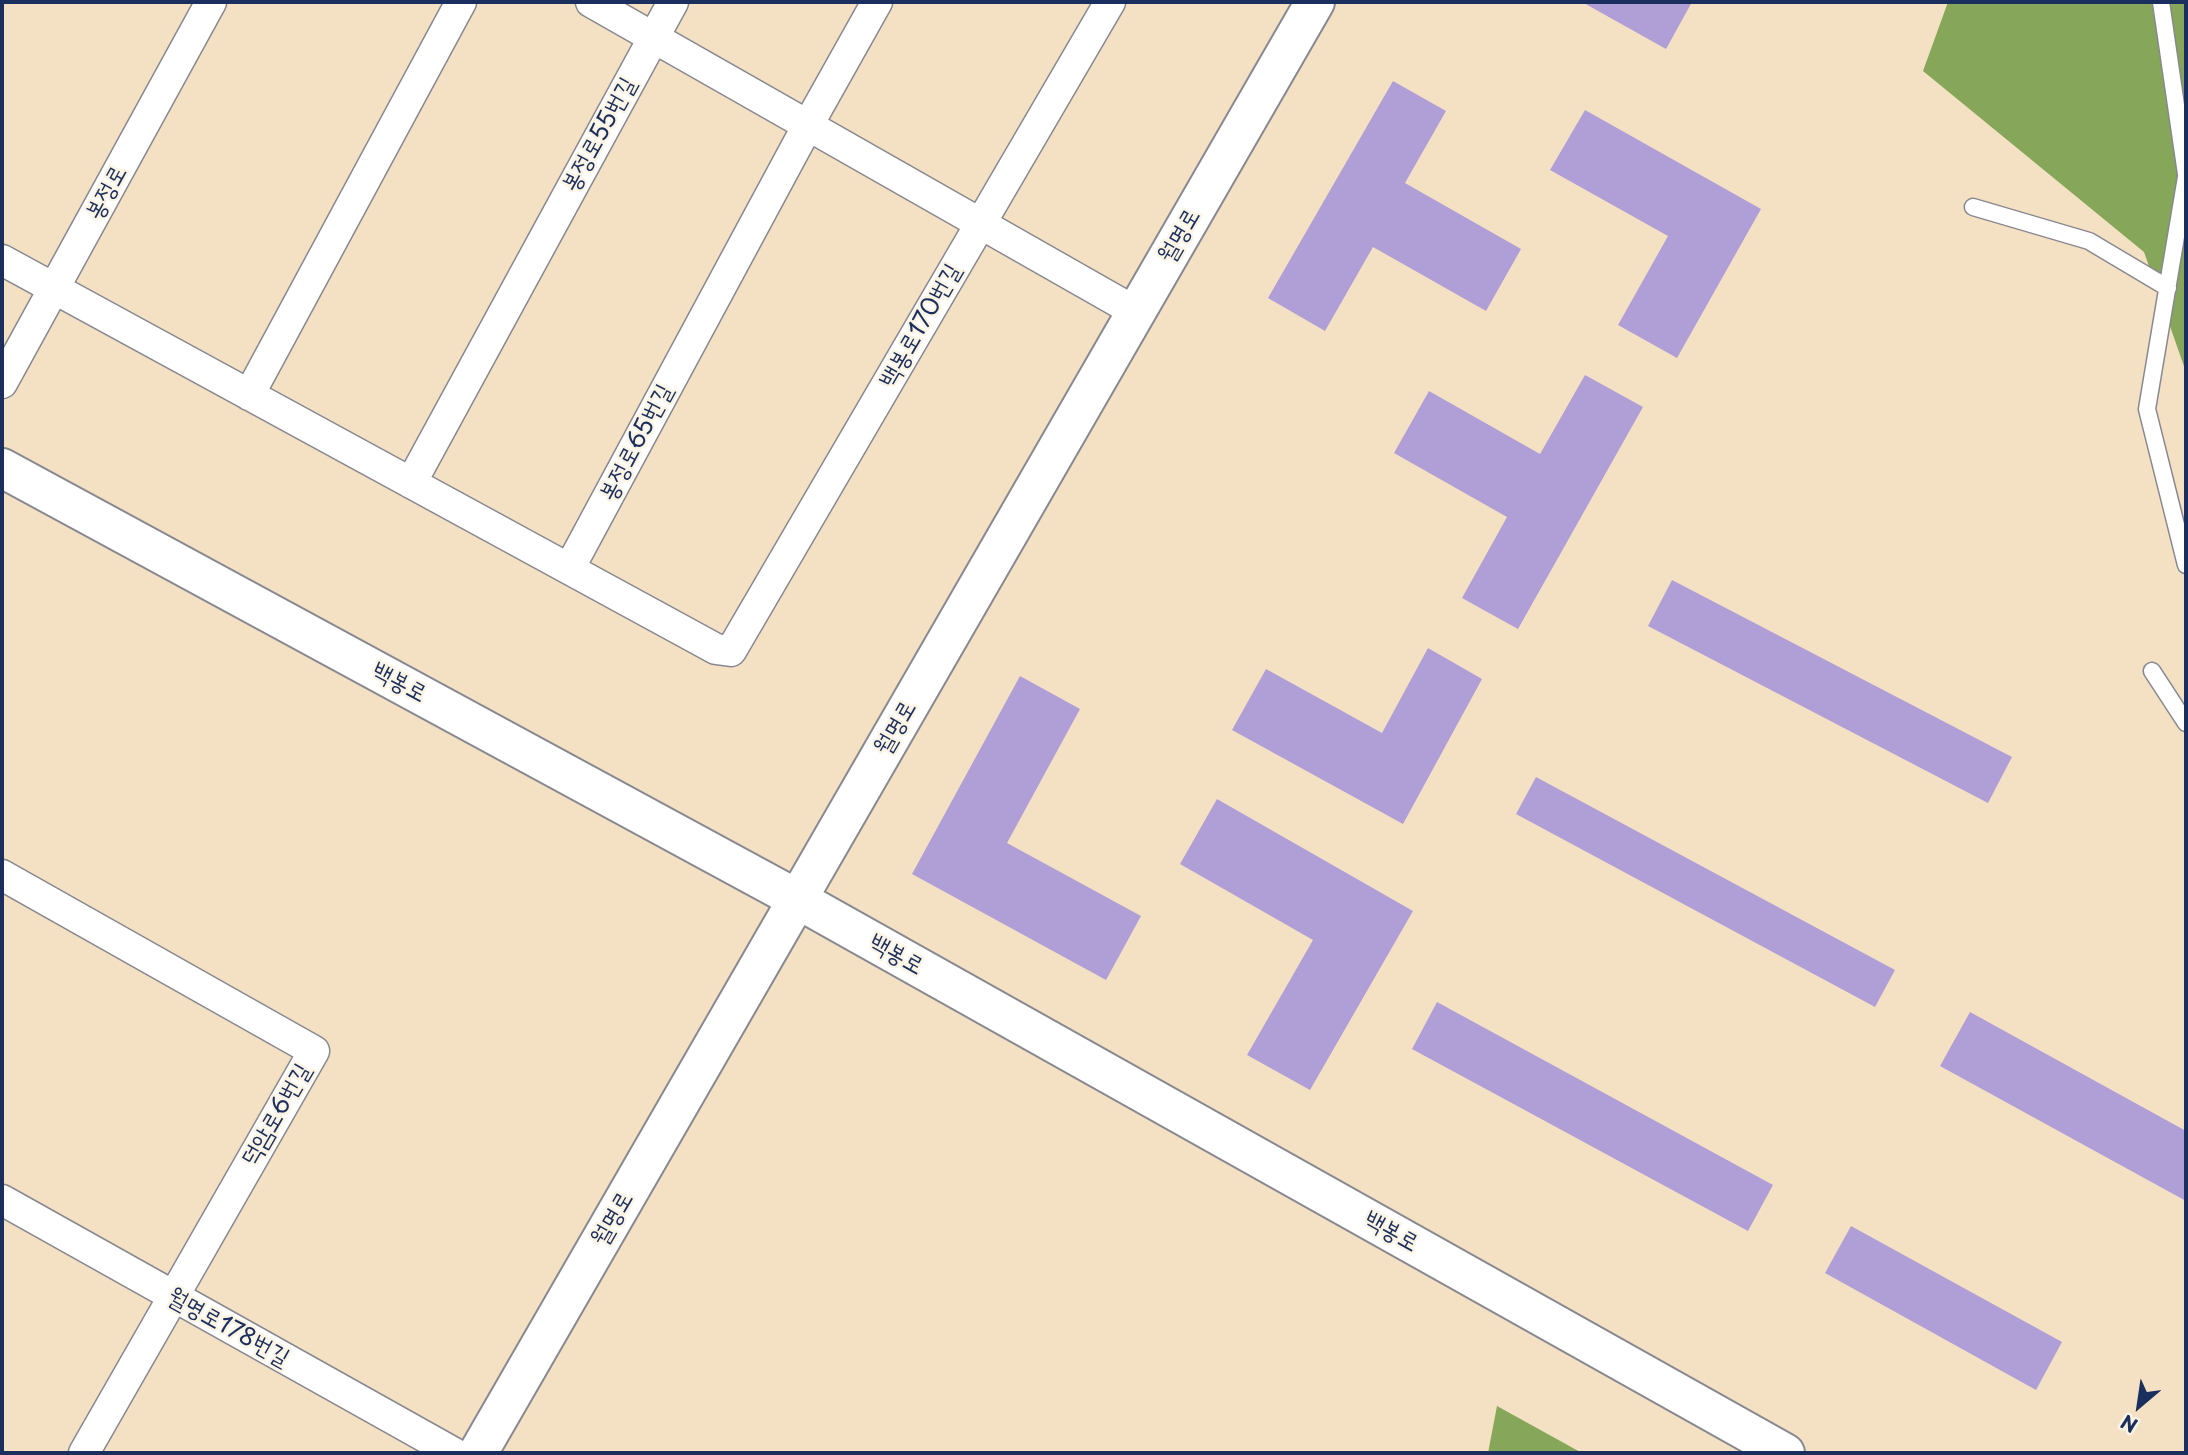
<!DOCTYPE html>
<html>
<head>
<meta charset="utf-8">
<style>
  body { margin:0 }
  #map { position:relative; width:2188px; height:1455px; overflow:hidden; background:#f4e1c4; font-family:"Playpen Sans",sans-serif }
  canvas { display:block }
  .frame { position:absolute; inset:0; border:4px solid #1b2f5e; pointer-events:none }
  .north { position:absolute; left:2104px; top:1371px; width:70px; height:70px; -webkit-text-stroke:5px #fcf5e5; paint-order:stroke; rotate:209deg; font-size:19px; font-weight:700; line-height:28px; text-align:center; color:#1b2f5e }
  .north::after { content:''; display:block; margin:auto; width:24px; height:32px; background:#1b2f5e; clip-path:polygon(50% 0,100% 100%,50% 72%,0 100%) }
</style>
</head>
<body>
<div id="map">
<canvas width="2188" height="1455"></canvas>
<div class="frame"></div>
<div class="north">N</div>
</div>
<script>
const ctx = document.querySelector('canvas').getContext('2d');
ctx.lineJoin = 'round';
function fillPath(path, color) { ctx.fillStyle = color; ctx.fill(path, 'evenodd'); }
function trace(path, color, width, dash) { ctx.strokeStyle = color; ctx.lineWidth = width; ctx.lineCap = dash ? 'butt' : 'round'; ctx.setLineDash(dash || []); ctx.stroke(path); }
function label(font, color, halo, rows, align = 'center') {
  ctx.font = font + ' "Playpen Sans","Poor Story",sans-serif'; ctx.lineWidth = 5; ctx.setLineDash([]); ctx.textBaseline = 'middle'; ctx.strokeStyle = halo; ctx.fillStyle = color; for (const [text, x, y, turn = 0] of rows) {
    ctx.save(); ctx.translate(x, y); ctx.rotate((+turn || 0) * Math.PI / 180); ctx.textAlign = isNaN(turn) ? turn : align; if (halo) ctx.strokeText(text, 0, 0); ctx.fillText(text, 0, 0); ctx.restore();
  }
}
const forest = new Path2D(`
  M 1948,2 L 2186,2 L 2186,372 L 2144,252 L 1923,71 Z
  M 1497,1406 L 1582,1453 L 1488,1453 Z`);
const building = new Path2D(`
  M 1582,2 L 1692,2 L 1666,49 Z
  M 1393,81 L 1446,111 L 1405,183 L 1521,249 L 1486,311 L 1373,247 L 1325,331 L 1268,298 Z
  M 1585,110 L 1761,209 L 1677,358 L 1618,325 L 1668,236 L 1550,170 Z
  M 1585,375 L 1643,407 L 1518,629 L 1462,598 L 1507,517 L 1394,453 L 1429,391 L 1540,454 Z
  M 1672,580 L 2012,757 L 1988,803 L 1648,626 Z
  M 1428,648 L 1482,679 L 1403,824 L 1232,730 L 1266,669 L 1382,733 Z
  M 1020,676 L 1080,709 L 1007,843 L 1141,916 L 1106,980 L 912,874 Z
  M 1536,777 L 1895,970 L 1875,1007 L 1516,814 Z
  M 1217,799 L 1413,911 L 1310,1090 L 1247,1055 L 1313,940 L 1180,864 Z
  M 1437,1002 L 1773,1185 L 1748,1231 L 1412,1049 Z
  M 1970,1012 L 2186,1131 L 2186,1201 L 1940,1066 Z
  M 1851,1226 L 2062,1342 L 2036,1390 L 1825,1273 Z`);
const lane = new Path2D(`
  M 2161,2 L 2186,174
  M 2186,177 L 2147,409 L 2186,565
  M 1973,207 L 2089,241 L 2168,288
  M 2152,671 L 2186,723`);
const street = new Path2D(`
  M 591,2 L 1136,312
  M 2,260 L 716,649 L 731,651 L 1110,2
  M 2,383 L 211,2
  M 249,395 L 461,2
  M 411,483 L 673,2
  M 569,569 L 808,125 L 877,2
  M 2,875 L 314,1051 L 84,1453
  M 2,1200 L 454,1453`);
const secondary = new Path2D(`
  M 2,468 L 797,899 L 1785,1453
  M 478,1453 L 1315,2`);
const streetNames = [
  ["봉정로55번길",600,135,-61],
  ["봉정로",107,193,-61],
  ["월명로",1180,236,-60],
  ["백봉로170번길",921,326,-60],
  ["봉정로65번길",637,443,-62],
  ["백봉로",399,683,28],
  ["월명로",896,728,-60],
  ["백봉로",896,955,29],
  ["덕암로6번길",277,1115,-60],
  ["월명로",613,1219,-60],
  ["백봉로",1391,1232,29],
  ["월명로178번길",228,1328,29]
];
fillPath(forest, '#86a659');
fillPath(building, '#af9fd6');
trace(lane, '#888891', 19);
trace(street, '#888891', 33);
trace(secondary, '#888891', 42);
trace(lane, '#fff', 16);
trace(street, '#fff', 30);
trace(secondary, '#fff', 38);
label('24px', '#1b2f5e', '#fcf5e5', streetNames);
</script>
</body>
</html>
